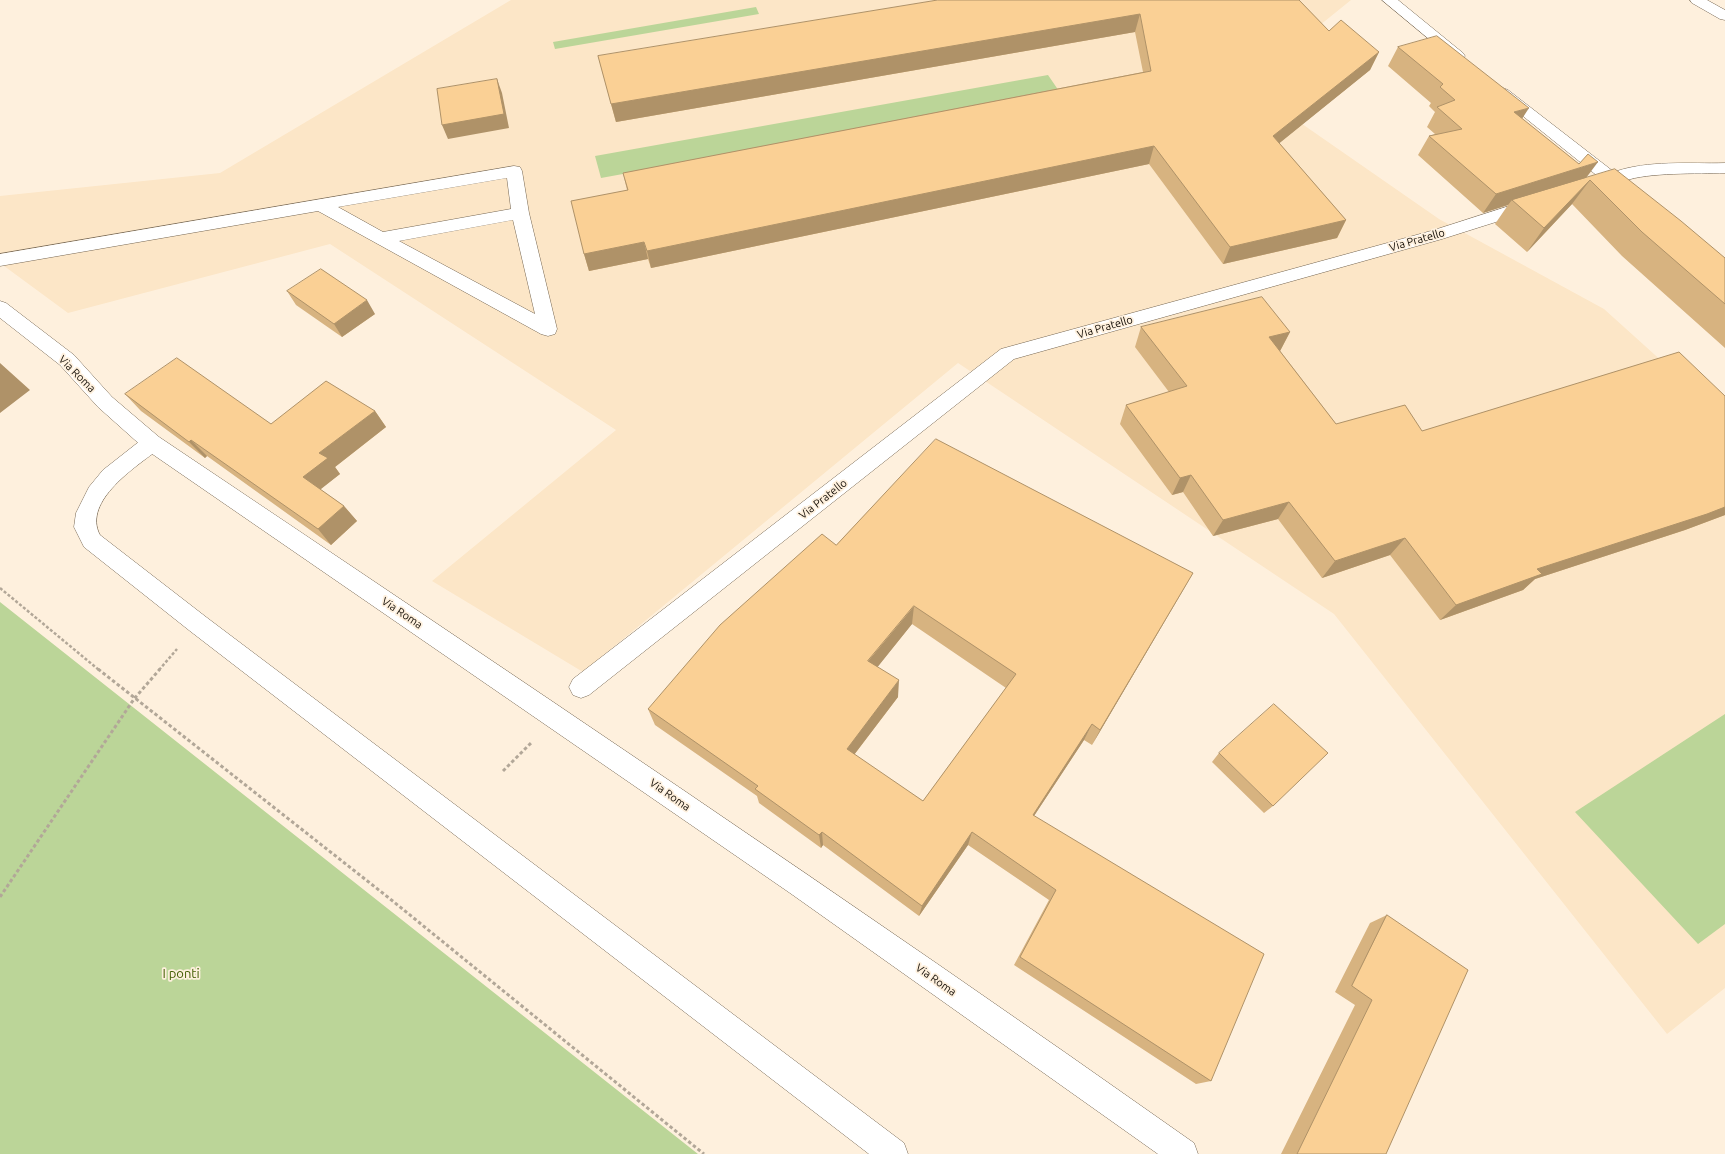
<!DOCTYPE html>
<html>
<head>
<meta charset="utf-8">
<style>
  body { margin:0 }
  canvas { display:block; background:#fef0dd }
</style>
</head>
<body>
<canvas width="1725" height="1154"></canvas>
<script>
const ctx = document.querySelector('canvas').getContext('2d');
ctx.lineJoin = 'round';
function fillPath(path, color) { ctx.fillStyle = color; ctx.fill(path, 'evenodd'); }
function trace(path, color, width, dash) { ctx.strokeStyle = color; ctx.lineWidth = width; ctx.lineCap = dash ? 'butt' : 'round'; ctx.setLineDash(dash || []); ctx.stroke(path); }
function label(font, color, halo, rows, align = 'center') {
  ctx.font = font + ' Ubuntu,sans-serif'; ctx.lineWidth = 3.5; ctx.setLineDash([]); ctx.textBaseline = 'middle'; ctx.strokeStyle = halo; ctx.fillStyle = color; for (const [text, x, y, turn = 0] of rows) {
    ctx.save(); ctx.translate(x, y); ctx.rotate((+turn || 0) * Math.PI / 180); ctx.textAlign = isNaN(turn) ? turn : align; if (halo) ctx.strokeText(text, 0, 0); ctx.fillText(text, 0, 0); ctx.restore();
  }
}
const built = new Path2D(`
  M 511,0 L 1351,0 L 1246,85 L 1439,219 L 1604,309 L 1725,418 L 1725,988 L 1667,1034 L 1334,614 L 958,363 L 583,672 L 432,581 L 616,430 L 330,244 L 68,313 L 0,263 L 0,196 L 220,173 Z`);
const green = new Path2D(`
  M 756,7 L 759,14 L 555,49 L 553,42 Z
  M 1048,75 L 1061,94 L 601,178 L 595,156 Z
  M 0,602 L 698,1154 L 0,1154 Z
  M 1725,714 L 1725,924 L 1698,944 L 1575,812 Z`);
const pathFar1 = new Path2D(`
  M 0,588 L 99,670
  M 159,670 L 177,649`);
const path = new Path2D(`
  M 98,669 L 389,898 L 704,1154
  M 503,771 L 531,743
  M 0,897 L 134,699 L 160,669`);
const lane = new Path2D(`
  M 514,166 L 520,167 L 522,171 L 529,213 L 557,329 L 555,334 L 548,336 L 541,334 L 318,211 L 0,266 L 0,254 ZM 507,178 L 511,209 L 383,232 L 338,207 ZM 513,220 L 535,314 L 399,241 Z`);
const street = new Path2D(`
  M 1382,0 L 1398,0 L 1463,53 L 1465,56 L 1463,59 L 1458,60 L 1453,59 Z
  M 1690,0 L 1707,0 L 1725,10 L 1725,20 L 1720,19 L 1692,3 Z
  M 1503,88 L 1508,90 L 1614,172 C 1648,160 1689,164 1725,163 L 1725,173 C 1698,174 1649,172 1624,181 L 1630,187 L 1628,191 C 1620,193 1616,191 1610,186 L 1596,190 L 1590,189 L 1588,185 L 1590,181 L 1600,178 L 1498,96 L 1495,93 L 1498,90 Z
  M 1531,199 L 1537,201 L 1539,205 L 1537,209 L 1442,239 L 1014,359 L 589,695 L 581,698 L 573,695 L 569,687 L 573,679 L 1001,349 L 1431,231 Z
  M 152,435 L 159,437 L 162,443 L 159,449 C 137,466 82,501 100,535 L 206,617 L 904,1143 L 908,1154 L 869,1154 L 190,631 L 84,547 L 74,527 L 76,513 L 89,487 L 103,470 L 145,437 Z`);
const secondary = new Path2D(`
  M 0,301 L 6,303 L 74,355 L 112,397 L 159,437 C 506,670 853,902 1194,1143 L 1198,1154 L 1158,1154 L 790,893 L 145,449 L 98,407 L 60,365 L 0,318 Z`);
const wall = new Path2D(`
  M 1299,0 L 1329,31 L 1379,52 L 1370,70 L 1279,143 L 1346,220 L 1337,238 L 1223,264 L 1149,164 L 651,268 L 648,259 L 589,271 L 584,254 L 627,190 L 623,173 L 1143,72 L 1135,32 L 616,122 L 598,56 Z
  M 1398,47 L 1522,119 L 1586,178 L 1725,258 L 1725,348 L 1622,256 L 1572,204 L 1527,252 L 1495,224 L 1508,205 L 1483,213 L 1418,155 L 1429,136 L 1435,134 L 1427,127 L 1435,112 L 1429,106 L 1431,103 L 1388,66 Z
  M 287,291 L 375,314 L 342,337 L 296,305 Z
  M 1141,327 L 1290,332 L 1280,351 L 1336,424 L 1422,431 L 1725,396 L 1725,515 L 1685,530 L 1535,579 L 1523,590 L 1440,620 L 1390,555 L 1322,578 L 1278,519 L 1213,536 L 1183,492 L 1172,495 L 1120,424 L 1126,405 L 1169,392 L 1135,347 Z
  M 125,394 L 271,424 L 375,411 L 386,427 L 335,467 L 340,474 L 320,489 L 344,506 L 357,521 L 331,545 L 207,456 L 205,458 L 141,411 Z
  M 836,545 L 1193,573 L 1092,745 L 1084,740 L 1034,816 L 1211,1081 L 1196,1084 L 1014,965 L 1049,900 L 968,845 L 919,916 L 823,845 L 821,848 L 759,803 L 757,796 L 655,725 L 648,709 ZM 912,624 L 1006,688 L 923,801 L 854,755 L 898,697 L 877,667 Z
  M 1219,753 L 1273,806 L 1264,813 L 1212,762 Z
  M 1387,915 L 1386,1154 L 1281,1154 L 1355,1005 L 1335,992 L 1370,923 Z`);
const shadedWall = new Path2D(`
  M 1140,14 L 1135,32 L 616,122 L 611,104 Z
  M 1379,52 L 1370,70 L 1266,154 L 1273,136 Z
  M 497,79 L 502,93 L 509,128 L 448,139 L 442,125 Z
  M 1529,108 L 1516,128 L 1514,112 Z
  M 1154,146 L 1149,164 L 651,268 L 647,251 Z
  M 1598,162 L 1583,182 L 1512,200 L 1508,205 L 1483,213 L 1496,194 Z
  M 1590,180 L 1572,204 L 1527,252 L 1544,228 Z
  M 1346,220 L 1337,238 L 1223,264 L 1230,247 Z
  M 644,242 L 648,259 L 589,271 L 584,254 Z
  M 367,300 L 375,314 L 342,337 L 334,324 Z
  M 1290,332 L 1280,351 L 1259,357 L 1269,337 Z
  M 0,363 L 30,390 L 0,413 Z
  M 375,411 L 386,427 L 335,467 L 340,474 L 316,493 L 303,477 L 319,453 Z
  M 191,440 L 207,456 L 205,458 L 189,442 Z
  M 1191,475 L 1183,492 L 1172,495 L 1180,478 Z
  M 1289,502 L 1278,519 L 1213,536 L 1223,520 Z
  M 344,506 L 357,521 L 331,545 L 318,529 Z
  M 1725,507 L 1725,515 L 1685,530 L 1535,579 L 1523,590 L 1440,620 L 1456,605 L 1537,569 Z
  M 1405,538 L 1390,555 L 1322,578 L 1335,561 Z
  M 1193,573 L 1182,592 L 1092,745 L 1100,730 Z
  M 914,606 L 912,624 L 868,679 L 868,661 Z
  M 899,680 L 898,697 L 847,764 L 847,749 Z
  M 1092,724 L 1084,740 L 1026,828 L 1033,815 Z
  M 822,832 L 823,845 L 821,848 L 819,835 Z
  M 972,832 L 968,845 L 919,916 L 922,906 Z`);
const building = new Path2D(`
  M 938,0 L 1299,0 L 1329,31 L 1341,20 L 1379,52 L 1273,136 L 1346,220 L 1230,247 L 1154,146 L 647,251 L 644,242 L 584,254 L 571,201 L 628,190 L 623,173 L 1151,71 L 1140,14 L 611,104 L 598,56 Z
  M 1437,36 L 1529,108 L 1514,112 L 1579,164 L 1588,154 L 1598,162 L 1496,194 L 1429,136 L 1462,129 L 1437,107 L 1455,100 L 1440,87 L 1443,84 L 1398,47 Z
  M 497,79 L 504,114 L 442,125 L 437,89 Z
  M 1615,169 L 1681,221 L 1725,258 L 1725,304 L 1642,232 L 1590,180 L 1544,228 L 1512,200 Z
  M 321,269 L 367,300 L 334,324 L 287,291 Z
  M 1262,297 L 1290,332 L 1269,337 L 1336,424 L 1405,405 L 1422,431 L 1679,352 L 1725,396 L 1725,507 L 1707,514 L 1537,569 L 1542,574 L 1456,605 L 1405,538 L 1335,561 L 1289,502 L 1223,520 L 1191,475 L 1180,478 L 1126,405 L 1187,386 L 1141,327 Z
  M 177,358 L 271,424 L 326,381 L 375,411 L 319,453 L 328,458 L 303,477 L 344,506 L 318,529 L 191,440 L 189,442 L 125,394 Z
  M 936,439 L 1193,573 L 1100,730 L 1092,724 L 1033,815 L 1264,954 L 1211,1081 L 1020,957 L 1056,890 L 972,832 L 922,906 L 822,832 L 819,835 L 755,789 L 758,786 L 648,709 L 720,625 L 822,534 L 836,545 ZM 914,606 L 1016,674 L 923,801 L 847,749 L 899,680 L 868,661 Z
  M 1274,704 L 1328,753 L 1273,806 L 1219,753 Z
  M 1387,915 L 1468,970 L 1386,1154 L 1297,1154 L 1372,1000 L 1352,986 Z`);
const streetNames = [
  ["Via Pratello",1417,240,-16],
  ["Via Pratello",1105,327,-16],
  ["Via Roma",77,374,45],
  ["Via Pratello",823,499,-38],
  ["Via Roma",402,613,34],
  ["Via Roma",670,795,35],
  ["Via Roma",936,980,35]
];
const nearParknames = [
  ["I ponti",181,974]
];
fillPath(built, '#fce6c7');
fillPath(green, '#bbd598');
trace(lane, '#766753', 1);
trace(street, '#766753', 1);
trace(secondary, '#766753', 1);
trace(pathFar1, '#b2a798', 2.5, [3, 2]);
trace(path, '#b2a798', 3, [3.5, 2.5]);
fillPath(lane, '#fff');
fillPath(street, '#fff');
fillPath(secondary, '#fff');
fillPath(wall, '#d7b380');
fillPath(shadedWall, '#af9268');
fillPath(building, '#fad095');
trace(building, '#af9268', 1);
label('11px', '#130d06', '#fef0dd', streetNames);
label('13px', '#435e03', '#fef0dd', nearParknames);
</script>
</body>
</html>
